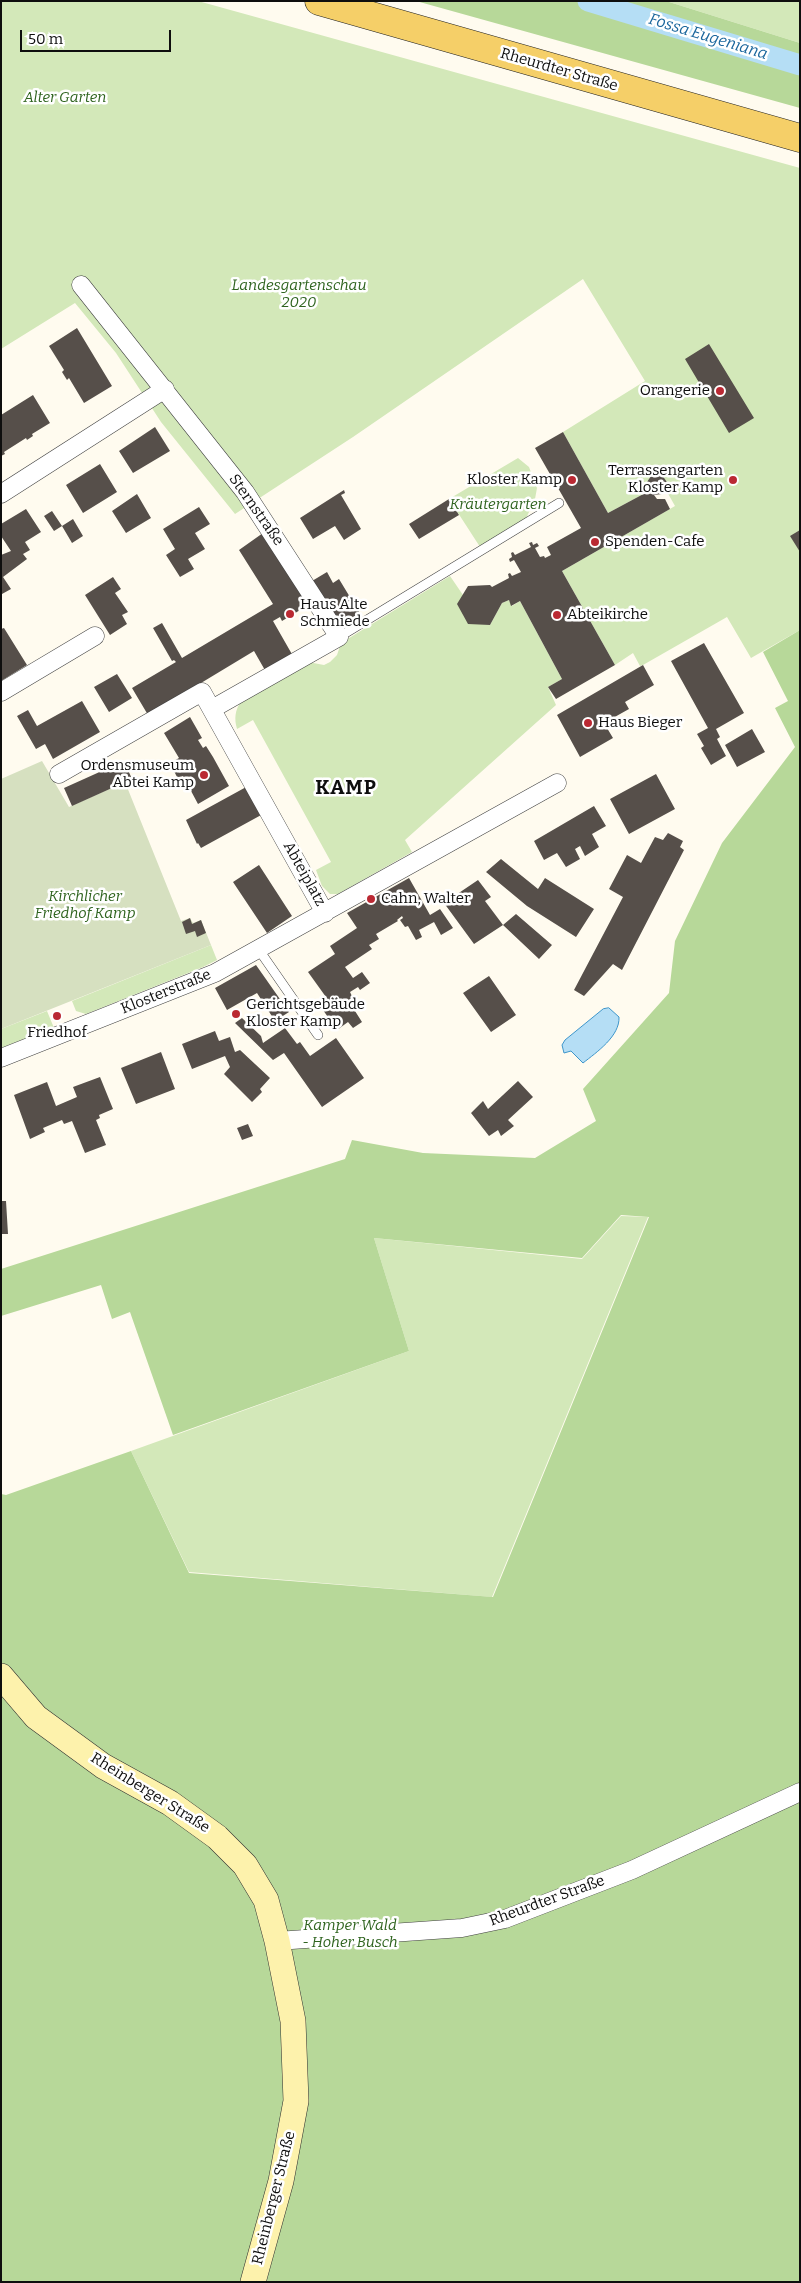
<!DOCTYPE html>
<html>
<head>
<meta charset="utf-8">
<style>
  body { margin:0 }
  #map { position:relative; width:801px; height:2283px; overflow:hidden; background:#fffbef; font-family:Bitter,serif }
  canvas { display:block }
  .frame { position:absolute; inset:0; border:2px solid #0e0e0e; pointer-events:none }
  .scale { position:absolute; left:20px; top:30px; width:151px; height:22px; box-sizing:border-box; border:2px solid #0e0e0e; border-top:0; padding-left:6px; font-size:15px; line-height:18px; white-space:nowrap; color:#0e0e0e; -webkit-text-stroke:4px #fff; paint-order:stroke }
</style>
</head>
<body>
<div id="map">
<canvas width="801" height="2283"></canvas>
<div class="frame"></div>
<div class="scale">50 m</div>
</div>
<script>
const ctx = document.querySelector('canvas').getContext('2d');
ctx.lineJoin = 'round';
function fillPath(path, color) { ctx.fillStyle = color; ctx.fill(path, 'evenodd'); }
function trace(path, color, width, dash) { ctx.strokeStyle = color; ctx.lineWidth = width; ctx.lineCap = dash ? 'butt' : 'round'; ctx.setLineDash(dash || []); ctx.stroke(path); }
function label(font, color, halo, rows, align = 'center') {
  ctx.font = font + ' Bitter,serif'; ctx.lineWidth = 5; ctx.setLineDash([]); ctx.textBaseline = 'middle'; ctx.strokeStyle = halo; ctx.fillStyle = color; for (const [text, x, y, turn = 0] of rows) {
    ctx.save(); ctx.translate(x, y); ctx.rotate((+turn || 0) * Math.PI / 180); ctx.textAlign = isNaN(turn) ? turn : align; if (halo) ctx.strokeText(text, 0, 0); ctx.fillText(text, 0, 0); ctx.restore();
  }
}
const green = new Path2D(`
  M 1,1 L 198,1 L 800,168 L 800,630 L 751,658 L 727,617 L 643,665 L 640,666 L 633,653 L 615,665 L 562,571 L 675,506 L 666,490 L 668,485 L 662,475 L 651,476 L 646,485 L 649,491 L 608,513 L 563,432 L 645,381 L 583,279 L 353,437 L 235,514 L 161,422 L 116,353 L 75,303 L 1,349 Z
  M 666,1 L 800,1 L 800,43 Z
  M 518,458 L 529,467 L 537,488 L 535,499 L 523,525 L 482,550 L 449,499 Z
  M 450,576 L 463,595 L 490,625 L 502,603 L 509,600 L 512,606 L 520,601 L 562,679 L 548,687 L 556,705 L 405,840 L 412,852 L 338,894 L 330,894 L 322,886 L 316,870 L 331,862 L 253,720 L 237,729 C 234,718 235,711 241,701 L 308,662 L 324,665 L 330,662 L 337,655 L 341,643 Z
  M 211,945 L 217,960 L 203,967 L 86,1014 L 76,1011 L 72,1001 Z
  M 47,1011 L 54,1028 L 1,1048 L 1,1029 Z
  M 621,1216 L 648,1217 L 492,1597 L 189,1572 L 131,1451 L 409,1351 L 374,1238 L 582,1259 Z`);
const forest = new Path2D(`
  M 416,1 L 666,1 L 800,43 L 800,108 Z
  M 800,630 L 800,2282 L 1,2282 L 1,1494 L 6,1495 L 131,1451 L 189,1573 L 493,1597 L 649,1217 L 621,1215 L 582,1258 L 374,1238 L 409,1351 L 173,1435 L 130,1312 L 112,1319 L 101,1285 L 1,1316 L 1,1269 L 345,1159 L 352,1140 L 423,1153 L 535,1158 L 596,1121 L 583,1089 L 669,993 L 675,941 L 722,843 L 795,747 L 775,708 L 788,701 L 763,652 Z`);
const cemetery = new Path2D(`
  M 42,761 L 69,807 L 125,782 L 181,921 L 190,918 L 193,923 L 201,920 L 211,945 L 1,1029 L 1,779 Z`);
const water = new Path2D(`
  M 609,1008 L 619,1017 C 620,1036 597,1052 583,1063 L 571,1051 L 564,1053 L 562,1045 L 565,1040 L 603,1009 Z`);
const canal = new Path2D(`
  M 588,1 L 800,65`);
const building = new Path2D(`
  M 77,328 L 112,386 L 84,403 L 69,378 L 67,380 L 62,372 L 64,370 L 49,346 Z
  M 709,344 L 754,418 L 729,433 L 685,359 Z
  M 33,395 L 50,423 L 32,434 L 33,436 L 27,440 L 26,438 L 4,452 L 5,454 L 1,456 L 1,415 Z
  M 155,427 L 170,451 L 133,473 L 119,451 Z
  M 563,432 L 608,513 L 649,491 L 645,485 L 651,476 L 662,475 L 669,485 L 662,494 L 654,495 L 657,499 L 665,499 L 670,509 L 562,571 L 615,665 L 556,699 L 548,687 L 562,679 L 520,601 L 511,606 L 509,600 L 502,603 L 490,625 L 468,624 L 457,604 L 468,586 L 490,585 L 492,587 L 509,578 L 508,574 L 510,573 L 512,576 L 521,572 L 514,560 L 510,562 L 509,559 L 512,557 L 511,553 L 513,552 L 515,555 L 531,547 L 529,543 L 532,542 L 533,545 L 537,543 L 539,546 L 535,548 L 540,557 L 544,556 L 545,558 L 551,555 L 547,547 L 581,528 L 535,448 Z
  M 100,464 L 117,492 L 83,513 L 66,485 Z
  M 344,490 L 345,493 L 341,495 L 361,529 L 344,540 L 335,526 L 313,539 L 300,518 Z
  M 137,494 L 151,518 L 126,533 L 112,511 Z
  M 449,499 L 459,515 L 419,539 L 409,524 Z
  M 199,507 L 210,524 L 195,533 L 205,549 L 188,559 L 194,569 L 180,577 L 166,555 L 175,549 L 163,529 Z
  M 26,509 L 41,532 L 25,542 L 30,550 L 23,554 L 27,559 L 3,577 L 11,589 L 2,594 L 1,555 L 11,551 L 1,536 L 1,524 Z
  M 52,511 L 62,526 L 54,531 L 44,516 Z
  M 73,519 L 83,536 L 72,543 L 62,526 Z
  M 800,530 L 800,552 L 790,536 Z
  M 263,533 L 310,604 L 282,621 L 280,617 L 273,621 L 293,656 L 266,672 L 254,651 L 148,715 L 132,688 L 176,662 L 174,660 L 172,661 L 153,628 L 162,623 L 182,658 L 273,604 L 239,550 Z
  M 327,572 L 333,583 L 339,579 L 362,617 L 341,629 L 312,581 Z
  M 113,577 L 121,589 L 115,593 L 128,612 L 122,615 L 127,624 L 110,635 L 85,595 Z
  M 4,628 L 27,665 L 1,681 L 1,629 Z
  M 704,643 L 744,713 L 716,729 L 720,737 L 717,739 L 726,756 L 711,765 L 701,748 L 704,746 L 697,734 L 708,728 L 671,661 Z
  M 643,665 L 654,685 L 625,702 L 629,709 L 604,723 L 613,738 L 580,757 L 557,715 Z
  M 117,674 L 132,698 L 109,712 L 94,687 Z
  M 82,701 L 100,732 L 53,759 L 45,744 L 36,749 L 17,716 L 28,710 L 37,726 Z
  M 190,717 L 202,738 L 198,740 L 203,748 L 206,746 L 213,757 L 229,786 L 198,804 L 183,776 L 178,779 L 170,763 L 179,758 L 164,733 Z
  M 752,729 L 765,752 L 737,767 L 725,745 Z
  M 124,761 L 132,779 L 72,806 L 64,788 Z
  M 656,774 L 675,809 L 629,834 L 610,799 Z
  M 248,786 L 263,814 L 201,848 L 198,843 L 197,844 L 186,820 Z
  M 594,806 L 606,826 L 592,834 L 599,847 L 585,856 L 580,846 L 575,849 L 580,859 L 566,867 L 557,853 L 544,860 L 534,841 Z
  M 668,833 L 683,841 L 680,847 L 684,850 L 622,970 L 613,964 L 584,996 L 574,990 L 623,897 L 609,889 L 627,855 L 641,863 L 655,837 L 663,840 Z
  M 501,859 L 538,889 L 545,878 L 594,909 L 576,937 L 527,906 L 486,872 Z
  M 259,865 L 292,916 L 267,933 L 233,882 Z
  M 409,878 L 430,915 L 440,909 L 453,928 L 441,935 L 434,922 L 419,930 L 422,937 L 416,940 L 408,926 L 405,927 L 400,920 L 403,918 L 402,916 L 397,920 L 398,921 L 376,934 L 379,939 L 369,945 L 372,949 L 345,967 L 353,978 L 362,972 L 370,983 L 360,990 L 358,987 L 350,992 L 358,1009 L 355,1011 L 362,1022 L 353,1028 L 348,1022 L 337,1030 L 323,1010 L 331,1004 L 308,972 L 335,954 L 330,946 L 357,928 L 347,913 Z
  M 478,880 L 491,897 L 485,901 L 503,925 L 516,914 L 552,945 L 539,959 L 503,925 L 474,944 L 444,903 Z
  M 190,918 L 192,924 L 201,920 L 206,933 L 197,937 L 195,931 L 186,934 L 182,922 Z
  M 256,965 L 289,1012 L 275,1021 L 257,993 L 227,1010 L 215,988 Z
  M 489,976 L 516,1015 L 491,1032 L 463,993 Z
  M 242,1018 L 261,1036 L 263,1043 L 285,1028 L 297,1044 L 300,1042 L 310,1056 L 336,1038 L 364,1078 L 322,1107 L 284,1053 L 273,1060 L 235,1023 Z
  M 215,1031 L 219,1041 L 230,1037 L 235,1052 L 240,1050 L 270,1078 L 260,1089 L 262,1092 L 252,1102 L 224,1074 L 230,1067 L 225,1056 L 192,1069 L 182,1044 Z
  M 161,1052 L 175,1089 L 136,1104 L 121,1068 Z
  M 100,1077 L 113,1109 L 99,1115 L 100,1118 L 96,1120 L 106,1145 L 85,1153 L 72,1121 L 64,1124 L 62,1120 L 43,1128 L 45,1132 L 30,1139 L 14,1095 L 47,1082 L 56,1106 L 77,1097 L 73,1087 Z
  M 518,1081 L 533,1097 L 508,1120 L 514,1126 L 501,1136 L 498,1130 L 489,1136 L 471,1113 L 483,1101 L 488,1109 Z
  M 248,1124 L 253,1136 L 242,1140 L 237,1128 Z
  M 1,1201 L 6,1201 L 8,1234 L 1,1234 Z`);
const service = new Path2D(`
  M 339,637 L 559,503
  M 259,950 L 318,1035`);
const minor = new Path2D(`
  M 81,285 L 245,492 L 339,637 L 212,709
  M 1,494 L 165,389
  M 1,692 L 95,636
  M 59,774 L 202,692 L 325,913
  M 1,1058 L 215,973 L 557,783
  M 277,1941 L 462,1928 L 505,1919 L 632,1870 L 800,1792`);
const secondary = new Path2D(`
  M 1,1676 L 36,1717 L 103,1766 L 170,1803 L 217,1837 L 245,1865 L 266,1900 L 277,1941 L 293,2021 L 296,2101 L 281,2181 L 253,2282`);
const primary = new Path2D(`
  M 319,1 L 800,138`);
const markers = [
  [720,391,5,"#ba2933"],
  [572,480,5,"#ba2933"],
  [733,480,5,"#ba2933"],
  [595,542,5,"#ba2933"],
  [290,614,5,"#ba2933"],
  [557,615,5,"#ba2933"],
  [588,723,5,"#ba2933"],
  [204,775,5,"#ba2933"],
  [371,899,5,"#ba2933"],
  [236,1014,5,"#ba2933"],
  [57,1016,5,"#ba2933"]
];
const streetNames = [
  ["Rheurdter Straße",559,70,16],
  ["Sternstraße",256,510,55],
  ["Abteiplatz",304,874,61],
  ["Klosterstraße",166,992,-22],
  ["Rheinberger Straße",150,1793,32],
  ["Rheurdter Straße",547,1901,-20],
  ["Rheinberger Straße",274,2198,-76]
];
const parkNames = [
  ["Alter Garten",65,98],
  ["Landesgartenschau",299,286],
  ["2020",299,303],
  ["Kräutergarten",498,505],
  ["Kirchlicher",85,897],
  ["Friedhof Kamp",85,914],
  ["Kamper Wald",350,1926],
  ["- Hoher Busch",350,1943]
];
const poiNames = [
  ["Orangerie",710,391,"right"],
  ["Terrassengarten",723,471,"right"],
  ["Kloster Kamp",723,488,"right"],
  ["Kloster Kamp",562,480,"right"],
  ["Spenden-Cafe",605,542],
  ["Haus Alte",300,605],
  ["Schmiede",300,622],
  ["Abteikirche",567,615],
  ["Haus Bieger",598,723],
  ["Ordensmuseum",194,766,"right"],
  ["Abtei Kamp",194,783,"right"],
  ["Cahn, Walter",381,899],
  ["Gerichtsgebäude",246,1005],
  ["Kloster Kamp",246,1022],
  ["Friedhof",57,1033,"center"]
];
const waterNames = [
  ["Fossa Eugeniana",708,37,17]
];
const districtNames = [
  ["KAMP",346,788]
];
fillPath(green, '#d3e8b9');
fillPath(forest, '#b7d899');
fillPath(cemetery, '#d6e0c0');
fillPath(water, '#b5def5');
trace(water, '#3d95ca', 1);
trace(canal, '#b5def5', 21);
fillPath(building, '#564f4a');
trace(service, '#414141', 10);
trace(minor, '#414141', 19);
trace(secondary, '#303030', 26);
trace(primary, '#1f1f1f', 29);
trace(service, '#fff', 9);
trace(minor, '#fff', 18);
trace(secondary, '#fdf2ac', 25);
trace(primary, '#f5cf68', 28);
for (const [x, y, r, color] of markers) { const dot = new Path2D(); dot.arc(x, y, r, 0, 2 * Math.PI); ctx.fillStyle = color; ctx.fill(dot); trace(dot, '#fff', 2); }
label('15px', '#0e0e0e', '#fff', streetNames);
label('italic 15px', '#2f641f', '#fff', parkNames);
label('15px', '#0e0e0e', '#fff', poiNames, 'left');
label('italic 16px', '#1a669c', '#fff', waterNames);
ctx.letterSpacing = '1px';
label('bold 20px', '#0e0e0e', '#fff', districtNames);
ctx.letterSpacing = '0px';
</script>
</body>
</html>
